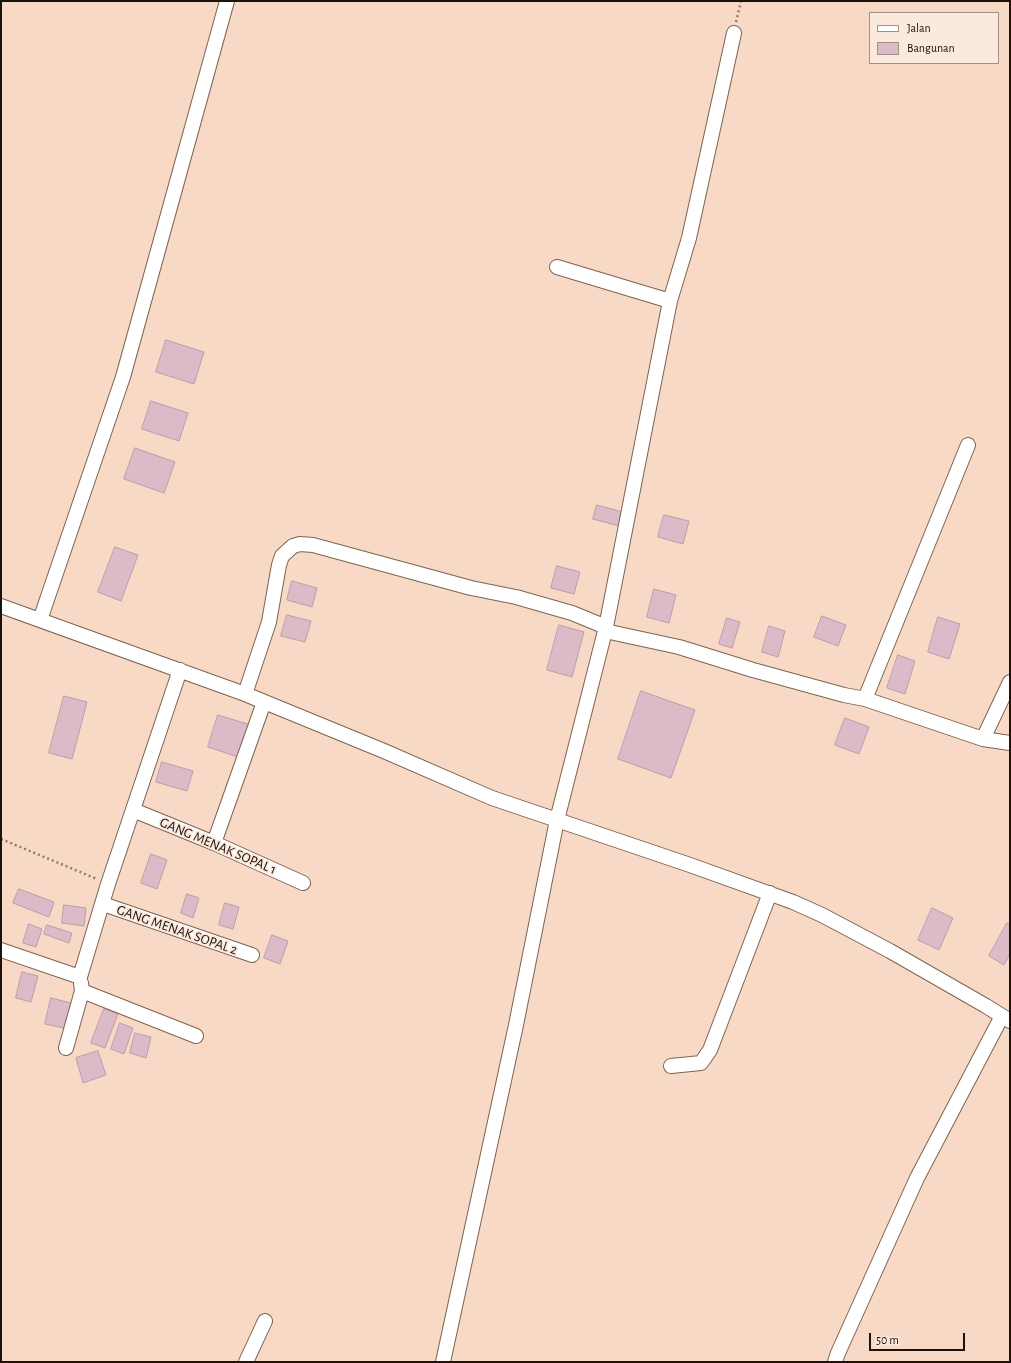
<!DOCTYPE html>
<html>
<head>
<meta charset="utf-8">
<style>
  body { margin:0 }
  #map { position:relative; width:1011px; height:1363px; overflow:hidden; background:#f7d9c6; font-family:"Alegreya Sans",sans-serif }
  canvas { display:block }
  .frame { position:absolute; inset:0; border:2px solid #1c120b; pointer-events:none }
  .legend { position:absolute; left:869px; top:12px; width:130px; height:52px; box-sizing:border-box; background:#fbe9dd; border:1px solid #a29389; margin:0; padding:5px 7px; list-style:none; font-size:12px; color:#1c120b }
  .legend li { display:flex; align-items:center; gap:8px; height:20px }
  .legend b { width:20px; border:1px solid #a29389 }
  .scale { position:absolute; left:869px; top:1333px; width:96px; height:18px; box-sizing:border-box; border:2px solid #1c120b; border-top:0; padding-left:5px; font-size:12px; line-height:14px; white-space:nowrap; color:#1c120b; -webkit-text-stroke:3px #fbe9dd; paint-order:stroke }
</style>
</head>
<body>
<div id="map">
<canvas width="1011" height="1363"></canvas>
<div class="frame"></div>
<ul class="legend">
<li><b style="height:5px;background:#fff"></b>Jalan</li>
<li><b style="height:11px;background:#dcbbc9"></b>Bangunan</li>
</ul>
<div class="scale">50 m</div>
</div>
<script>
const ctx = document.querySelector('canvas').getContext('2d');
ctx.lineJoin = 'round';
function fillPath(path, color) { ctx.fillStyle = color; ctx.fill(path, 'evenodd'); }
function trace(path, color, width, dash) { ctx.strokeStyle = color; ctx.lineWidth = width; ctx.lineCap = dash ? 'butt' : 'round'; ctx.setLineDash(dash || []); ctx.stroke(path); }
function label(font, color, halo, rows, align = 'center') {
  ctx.font = font + ' "Alegreya Sans",sans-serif'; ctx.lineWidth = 3.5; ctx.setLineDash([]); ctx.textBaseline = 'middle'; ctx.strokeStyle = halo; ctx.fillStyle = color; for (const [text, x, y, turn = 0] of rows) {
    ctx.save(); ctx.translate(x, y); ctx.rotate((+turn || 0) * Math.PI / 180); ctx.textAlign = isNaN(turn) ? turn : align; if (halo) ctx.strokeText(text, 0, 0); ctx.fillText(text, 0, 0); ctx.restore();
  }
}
const building = new Path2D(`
  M 166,340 L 204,352 L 194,384 L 156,372 Z
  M 151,401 L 188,413 L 179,441 L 142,429 Z
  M 135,448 L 175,462 L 164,493 L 124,479 Z
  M 597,505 L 623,512 L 619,526 L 593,519 Z
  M 664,515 L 689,521 L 683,544 L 658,537 Z
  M 115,547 L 138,555 L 121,601 L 98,592 Z
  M 557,566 L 580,572 L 574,594 L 551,588 Z
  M 292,581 L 317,588 L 312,607 L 287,600 Z
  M 654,589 L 676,595 L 669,623 L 647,617 Z
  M 287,615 L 311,621 L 305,642 L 281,636 Z
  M 822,616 L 846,625 L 838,646 L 814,637 Z
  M 938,617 L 960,624 L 949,659 L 928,652 Z
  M 727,618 L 740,622 L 732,648 L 719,644 Z
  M 559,625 L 584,632 L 572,677 L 547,670 Z
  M 769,626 L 785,631 L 778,657 L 762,652 Z
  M 898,655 L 915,661 L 905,694 L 887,688 Z
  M 641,691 L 695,710 L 671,778 L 618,759 Z
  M 64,696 L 87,702 L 72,759 L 49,753 Z
  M 218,715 L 251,725 L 241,758 L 208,747 Z
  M 845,718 L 869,727 L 859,754 L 835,745 Z
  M 162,762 L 193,771 L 187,791 L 156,782 Z
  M 151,854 L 167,860 L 157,889 L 141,883 Z
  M 19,889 L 54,902 L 49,917 L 13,903 Z
  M 187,894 L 199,898 L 193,918 L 181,913 Z
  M 225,903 L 239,907 L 233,929 L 219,925 Z
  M 64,905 L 86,908 L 84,926 L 62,923 Z
  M 932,908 L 953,918 L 939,950 L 918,940 Z
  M 1007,923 L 1010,925 L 1010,954 L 1004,965 L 989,956 Z
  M 29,924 L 42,929 L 36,947 L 23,943 Z
  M 47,925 L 72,933 L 69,943 L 44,934 Z
  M 272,935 L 288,941 L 280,964 L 264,958 Z
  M 22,972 L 38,976 L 31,1002 L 16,998 Z
  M 51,998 L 71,1003 L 64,1028 L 45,1024 Z
  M 104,1009 L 118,1014 L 105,1048 L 91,1043 Z
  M 120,1023 L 133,1028 L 124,1054 L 111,1049 Z
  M 135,1033 L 151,1037 L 146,1058 L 130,1053 Z
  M 98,1051 L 106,1075 L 83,1083 L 76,1058 Z`);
const path = new Path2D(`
  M 736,22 L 741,1
  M 1,839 L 97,879`);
const minor = new Path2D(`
  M 557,267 L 670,301
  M 1,606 L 245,694 L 384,751 L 492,798 L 690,865 L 793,902 L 822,915 L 890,951 L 986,1006 L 1010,1021
  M 40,620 L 123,377 L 227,1
  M 605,631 L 679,647 L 753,670 L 844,695 L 865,699 L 983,739 L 1010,743
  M 245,694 L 269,622 L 279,565 L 282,556 L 293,546 L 300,544 L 313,545 L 471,588 L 516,597 L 572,613 L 606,627
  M 865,699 L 968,445
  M 983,739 L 1010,682
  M 133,810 L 214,843 L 303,883
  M 214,843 L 264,702
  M 103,904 L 252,955
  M 1,950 L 80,977 L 108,884 L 180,670
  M 82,991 L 196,1036
  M 66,1048 L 82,991 L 81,983
  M 671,1066 L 701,1063 L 710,1050 L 770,893
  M 246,1362 L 265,1321
  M 443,1362 L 516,1025 L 557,820 L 606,627 L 670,301 L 689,238 L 734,33
  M 835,1362 L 838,1353 L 917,1178 L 1002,1016`);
const streetNames = [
  ["GANG MENAK SOPAL 1",218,846,23],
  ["GANG MENAK SOPAL 2",177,930,19]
];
fillPath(building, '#dcbbc9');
trace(building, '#bc9caa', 1);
trace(minor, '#7d6352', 16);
trace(path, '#8f7b6d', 2.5, [2, 3]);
trace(minor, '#fff', 14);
label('14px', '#1c120b', '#fbe9dd', streetNames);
</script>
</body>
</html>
